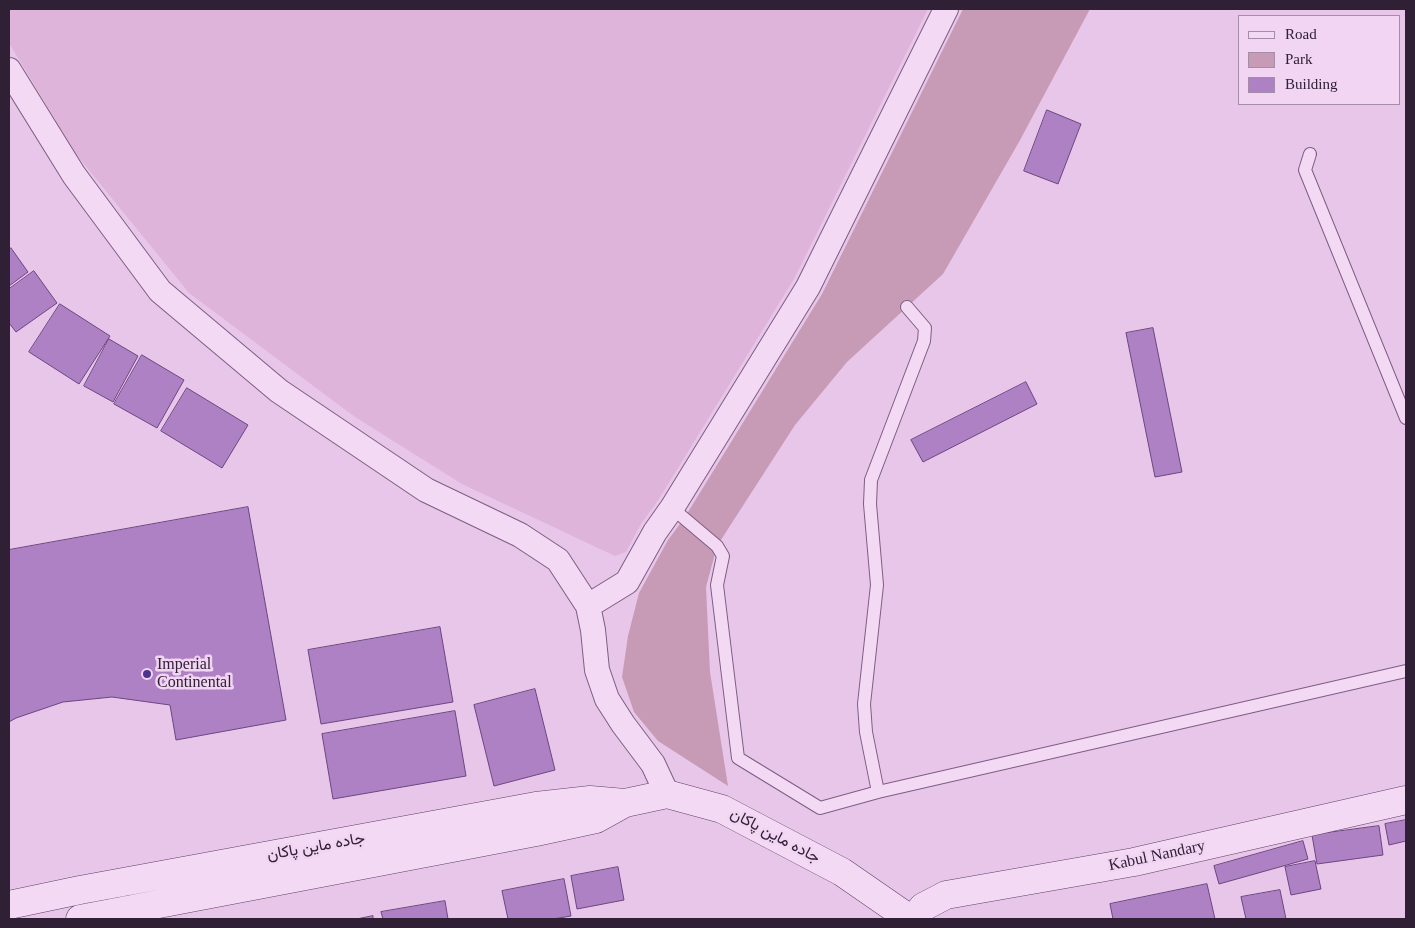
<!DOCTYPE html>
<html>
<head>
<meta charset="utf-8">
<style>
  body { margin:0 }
  #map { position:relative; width:1415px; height:928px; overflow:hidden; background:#e8c6ea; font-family:"Times New Roman",serif }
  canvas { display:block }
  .frame { position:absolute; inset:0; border:10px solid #302035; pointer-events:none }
  .legend { position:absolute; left:1238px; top:15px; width:162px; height:90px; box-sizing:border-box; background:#f1d5f2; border:1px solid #a48da6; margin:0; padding:6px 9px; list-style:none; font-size:15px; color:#302035 }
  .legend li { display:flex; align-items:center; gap:10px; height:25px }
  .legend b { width:25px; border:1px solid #a48da6 }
</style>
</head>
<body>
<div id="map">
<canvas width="1415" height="928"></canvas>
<div class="frame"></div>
<ul class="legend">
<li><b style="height:6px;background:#f4d9f5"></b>Road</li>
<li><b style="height:14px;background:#c79bb6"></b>Park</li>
<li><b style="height:14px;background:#ae80c4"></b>Building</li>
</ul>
</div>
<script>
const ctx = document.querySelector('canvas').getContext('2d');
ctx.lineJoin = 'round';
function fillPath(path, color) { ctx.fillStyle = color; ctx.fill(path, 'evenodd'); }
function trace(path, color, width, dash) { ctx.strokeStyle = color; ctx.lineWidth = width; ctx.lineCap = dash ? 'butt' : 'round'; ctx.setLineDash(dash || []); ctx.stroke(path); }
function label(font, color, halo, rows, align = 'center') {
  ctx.font = font + ' "Times New Roman",Vazirmatn,serif'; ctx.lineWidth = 5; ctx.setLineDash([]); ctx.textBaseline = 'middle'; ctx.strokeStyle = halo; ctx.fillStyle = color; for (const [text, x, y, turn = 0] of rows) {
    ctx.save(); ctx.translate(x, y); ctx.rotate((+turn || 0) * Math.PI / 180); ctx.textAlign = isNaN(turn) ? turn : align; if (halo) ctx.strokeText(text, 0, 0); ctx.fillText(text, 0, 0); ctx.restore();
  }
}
const farmland = new Path2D(`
  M 9,9 L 928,9 L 794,279 L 659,499 L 641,524 L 626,552 L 615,556 L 462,484 L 355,417 L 189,293 L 75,153 L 9,43 Z`);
const green = new Path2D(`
  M 963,9 L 1090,9 L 1019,142 L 943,274 L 847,362 L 795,425 L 717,546 L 706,587 L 710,672 L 728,786 L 658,741 L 634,712 L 622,677 L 628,636 L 639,593 L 668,540 L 685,517 L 822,294 Z`);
const building = new Path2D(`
  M 1047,110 L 1081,124 L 1058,184 L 1024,171 Z
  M 11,248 L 28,272 L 9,286 L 9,250 Z
  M 34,271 L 57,303 L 16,332 L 9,323 L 9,289 Z
  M 60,304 L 110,336 L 79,384 L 29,352 Z
  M 1153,328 L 1182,472 L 1155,477 L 1126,333 Z
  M 109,339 L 138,356 L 113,402 L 84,386 Z
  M 142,355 L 184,380 L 157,428 L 114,404 Z
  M 1026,382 L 1037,404 L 923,462 L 911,440 Z
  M 187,388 L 248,425 L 222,468 L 161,431 Z
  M 248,507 L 286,720 L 176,740 L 170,705 L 112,697 L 63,702 L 16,718 L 9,722 L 9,550 Z
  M 440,627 L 453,702 L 321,724 L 308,650 Z
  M 535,689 L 555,770 L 494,786 L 474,705 Z
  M 455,711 L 466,776 L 333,799 L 322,734 Z
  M 1406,820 L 1406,841 L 1389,845 L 1385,824 Z
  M 1379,826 L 1383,855 L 1317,864 L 1312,835 Z
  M 1303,841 L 1308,859 L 1219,884 L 1214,866 Z
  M 1315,861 L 1321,889 L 1291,895 L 1285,867 Z
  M 618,867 L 624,900 L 577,909 L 571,876 Z
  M 564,879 L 571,916 L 553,919 L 508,919 L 502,891 Z
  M 1207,884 L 1215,919 L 1113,919 L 1110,904 Z
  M 1280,890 L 1286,919 L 1246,919 L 1241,897 Z
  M 445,901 L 448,919 L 383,919 L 381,912 Z
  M 373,916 L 373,919 L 357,919 Z`);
const lane = new Path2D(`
  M 1310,154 L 1305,170 L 1406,418
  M 672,508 L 717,546 L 723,556 L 717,585 L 738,758 L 820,808 L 878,792 L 1406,671
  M 878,792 L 866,732 L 864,704 L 877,585 L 870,504 L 871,480 L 924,341 L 925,328 L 907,307`);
const street = new Path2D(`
  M 9,70 L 74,175 L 160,291 L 279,391 L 426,490 L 520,535 L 558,560 L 588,606 L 593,630 L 597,670 L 607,699 L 623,724 L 653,764 L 667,794
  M 588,606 L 627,582 L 655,532 L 672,508 L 808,287 L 946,9`);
const secondary = new Path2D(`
  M 9,905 L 80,890 L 536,806 L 590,800 L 625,803 L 667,794 L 722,809 L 842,872 L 910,919
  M 80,919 L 536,832 L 596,819 L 625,803
  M 914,919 L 923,907 L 946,895 L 1134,862 L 1406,800`);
const markers = [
  [147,674,5,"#4b348c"]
];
const poiNames = [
  ["Imperial",157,665],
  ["Continental",157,683]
];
const streetNames = [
  ["جاده ماین پاکان",775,836,28],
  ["جاده ماین پاکان",316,847,-10],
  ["Kabul Nandary",1157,856,-12]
];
fillPath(farmland, '#deb4da');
fillPath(green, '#c79bb6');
fillPath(building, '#ae80c4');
trace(building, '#6c4680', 1);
trace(lane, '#7c5e83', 14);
trace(street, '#7c5e83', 26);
trace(secondary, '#5d4165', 29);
trace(lane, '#f4d9f5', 12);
trace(street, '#f4d9f5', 24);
trace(secondary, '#f4d9f5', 28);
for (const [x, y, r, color] of markers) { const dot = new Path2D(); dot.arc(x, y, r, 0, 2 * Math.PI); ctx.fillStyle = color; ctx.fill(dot); trace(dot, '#f1d5f2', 2); }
label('16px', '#302035', '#f1d5f2', poiNames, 'left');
label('16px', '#302035', '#f1d5f2', streetNames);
</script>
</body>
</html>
